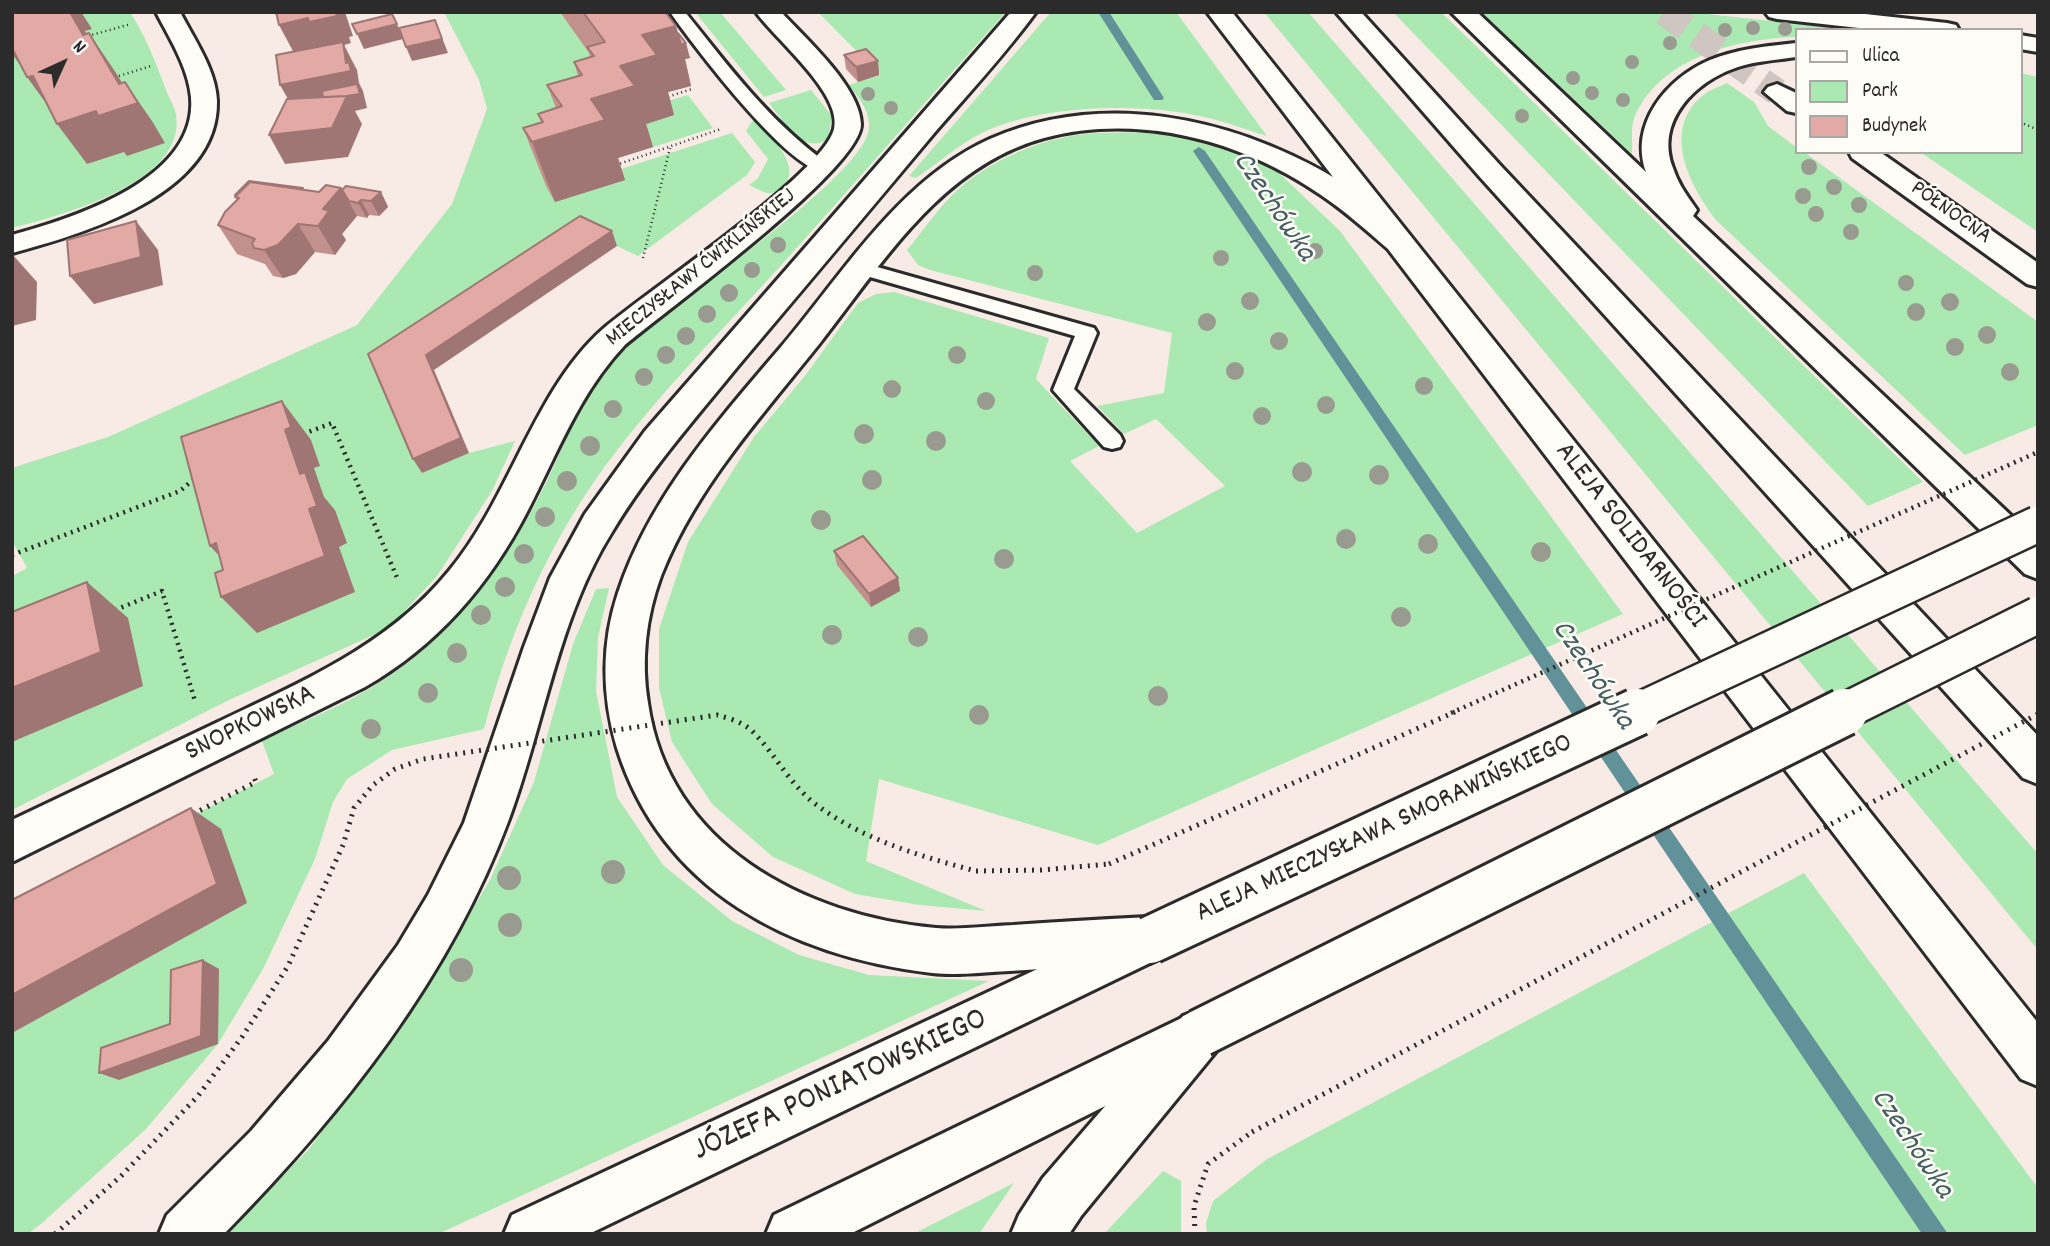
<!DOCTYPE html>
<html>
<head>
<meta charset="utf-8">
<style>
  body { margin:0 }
  #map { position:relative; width:2050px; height:1246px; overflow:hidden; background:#f8ebe6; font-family:Dekko,sans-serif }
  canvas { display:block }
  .frame { position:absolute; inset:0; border:14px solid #2b2b2b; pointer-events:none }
  .legend { position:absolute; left:1795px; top:28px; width:228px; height:126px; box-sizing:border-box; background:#fdfcf7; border:2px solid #a9a8a5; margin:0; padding:9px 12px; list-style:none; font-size:21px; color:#2b2b2b }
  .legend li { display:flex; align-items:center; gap:14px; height:35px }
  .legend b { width:35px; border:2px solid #a9a8a5 }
  .north { position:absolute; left:28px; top:28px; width:70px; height:70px; -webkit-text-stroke:5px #fdfcf7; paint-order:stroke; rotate:45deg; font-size:19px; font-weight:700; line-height:28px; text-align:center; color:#2b2b2b }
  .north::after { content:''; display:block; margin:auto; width:24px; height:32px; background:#2b2b2b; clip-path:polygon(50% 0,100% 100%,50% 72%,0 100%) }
</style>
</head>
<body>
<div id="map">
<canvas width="2050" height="1246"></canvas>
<div class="frame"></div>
<ul class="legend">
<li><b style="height:9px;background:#fdfcf7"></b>Ulica</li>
<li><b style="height:19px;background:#aae9b1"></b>Park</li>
<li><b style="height:19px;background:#e3a9a4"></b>Budynek</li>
</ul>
<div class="north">N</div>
</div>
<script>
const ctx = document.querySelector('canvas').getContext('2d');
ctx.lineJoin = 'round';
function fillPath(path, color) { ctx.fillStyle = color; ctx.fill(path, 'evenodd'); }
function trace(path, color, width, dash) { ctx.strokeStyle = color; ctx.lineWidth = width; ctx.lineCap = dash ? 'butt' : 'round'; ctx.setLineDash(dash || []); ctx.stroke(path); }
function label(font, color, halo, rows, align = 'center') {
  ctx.font = font + ' Dekko,sans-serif'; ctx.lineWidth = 5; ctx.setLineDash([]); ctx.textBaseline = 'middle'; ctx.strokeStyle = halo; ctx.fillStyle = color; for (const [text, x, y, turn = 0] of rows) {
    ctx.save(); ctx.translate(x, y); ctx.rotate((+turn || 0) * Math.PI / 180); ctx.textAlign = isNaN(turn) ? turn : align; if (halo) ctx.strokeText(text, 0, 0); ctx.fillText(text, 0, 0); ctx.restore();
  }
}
const green = new Path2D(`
  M 12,12 L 130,12 C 146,37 156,63 166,90 C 169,98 175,107 176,115 C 187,183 59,216 12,228 Z
  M 444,12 L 560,12 L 624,102 L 607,107 L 618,170 L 732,133 L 755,162 L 747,175 L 638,256 L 585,231 L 378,368 L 469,453 L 515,441 L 492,491 L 437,576 L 389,628 L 229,700 L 12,810 L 12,576 L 27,568 L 12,541 L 12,468 L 108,437 L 357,325 L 452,204 L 487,109 L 479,80 Z
  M 695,12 L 720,12 L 786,90 L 764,97 Z
  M 818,12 L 1006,12 C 931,95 858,180 784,262 C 720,333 651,401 596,479 C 543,555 507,641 484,729 L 392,750 L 347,779 L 333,802 L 315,859 L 263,969 L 218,1044 L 146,1129 L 42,1223 L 28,1234 L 12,1234 L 12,908 L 274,774 L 262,741 C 300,722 341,707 377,684 C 444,643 498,574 534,506 C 556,466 572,421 595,382 C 607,362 626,346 642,331 C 687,295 855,180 868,133 C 873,115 860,99 849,85 L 880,75 Z
  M 1051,12 L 1176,12 L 1267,136 C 1241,128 1215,118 1189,114 C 1129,103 1033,106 978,135 C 957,146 937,164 916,178 L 909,176 Z
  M 1264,12 L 1308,12 L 2038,854 L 2038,950 Z
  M 1393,12 L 1441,12 L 1923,482 L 1868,506 Z
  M 1481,12 L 1689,12 L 1853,30 L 1796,30 L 1796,37 C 1737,39 1661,57 1635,116 C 1630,126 1633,143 1632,154 Z
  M 2020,73 L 2038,77 L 2038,232 L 1920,152 L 2020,152 Z
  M 1727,83 L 1754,102 L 1768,126 L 1796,147 L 1796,152 L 1804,152 L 2038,322 L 2038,425 L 1965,455 L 1716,220 C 1690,186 1661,131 1702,96 C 1709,90 1719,87 1727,83 Z
  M 811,90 L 832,116 L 828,139 C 802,156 783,120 769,103 Z
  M 688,95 L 713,128 L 653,147 L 638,126 L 673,115 L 664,102 Z
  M 755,117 C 767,133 803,165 784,185 C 770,199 765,192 749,185 L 758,178 L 768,159 L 746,131 Z
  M 1145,132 L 1178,136 L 1248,157 L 1279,173 L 1340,231 L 1623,614 L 1098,845 L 879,779 L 866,861 L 986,911 L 920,905 L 855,894 L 773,857 L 712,804 L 672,742 L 659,688 L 659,629 L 688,542 L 754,437 L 804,377 L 858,303 L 876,294 L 894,292 L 1049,338 L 1036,379 L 1099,446 L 1070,461 L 1137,533 L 1225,486 L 1156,419 L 1124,434 L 1097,406 L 1164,393 L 1172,333 L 930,270 L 918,265 L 907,250 C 922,232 935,213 951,196 C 984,163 1039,138 1086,134 C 1105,132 1125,133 1145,132 Z
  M 609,588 L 598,638 L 596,691 L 617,797 L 663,865 L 732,921 L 799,955 L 869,975 L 989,981 L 438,1234 L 226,1234 L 309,1149 L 412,1010 L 490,880 L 534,782 L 573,644 L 596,589 Z
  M 1804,873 L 2038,1188 L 2038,1234 L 1207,1234 L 1206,1223 L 1213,1201 L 1267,1159 Z
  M 1163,1171 L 1181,1181 L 1181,1234 L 1104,1234 Z
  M 1014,1183 L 979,1234 L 913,1234 Z`);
const stream = new Path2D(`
  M 1098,12 L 1109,12 L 1164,98 L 1162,100 L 1154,100 Z
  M 1199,147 L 1205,151 L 1948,1234 L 1922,1234 L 1193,151 Z`);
const tertiaryTunnel = new Path2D(`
  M 1664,12 L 1777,92`);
const pathFar2 = new Path2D(`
  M 88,36 L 131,24
  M 119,76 L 151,66
  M 664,98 L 692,89
  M 2020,122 L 2038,130
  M 616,165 L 721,129
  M 643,258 L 670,148`);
const pathFar1 = new Path2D(`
  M 303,434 L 332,423 L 398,580
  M 12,555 L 180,491 L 195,478
  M 115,610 L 162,591 L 195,701`);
const path = new Path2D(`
  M 193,814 L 256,782 L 254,777
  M 976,871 L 1041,870 L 1109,864
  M 1195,1234 L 1194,1206 L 1208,1164 L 1252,1132`);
const service = new Path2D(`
  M 670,12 L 685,12 C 729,67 770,122 827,163 L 830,167 L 827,171 C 794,179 690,41 670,12 Z
  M 863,263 L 1094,328 L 1097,333 L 1074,389 L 1120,435 L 1123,441 L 1120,447 L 1112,449 L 1104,447 L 1053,390 L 1075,336 L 856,273 L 853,269 L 856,265 Z`);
const minor = new Path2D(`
  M 156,12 L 180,12 C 194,39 216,70 217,101 C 219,194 84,234 12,253 L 12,235 C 74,218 198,179 191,97 C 188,67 170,39 156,12 Z
  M 756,12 L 781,12 C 806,39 860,87 861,124 C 862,168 664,312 624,346 C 579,394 558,452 528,510 C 490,584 438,645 365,687 L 12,862 L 12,820 C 80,788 148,755 216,723 C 301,682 388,646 449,571 C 510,498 534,390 603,329 C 647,291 822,175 834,129 C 843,94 775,39 756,12 Z`);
const tertiary = new Path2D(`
  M 1777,84 L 1796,93 L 1796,113 L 1787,111 L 1764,92 L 1768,87 Z
  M 1849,152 L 1880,152 L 2038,263 L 2038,287 L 2027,284 L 1852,158 Z`);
const secondary = new Path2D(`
  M 1142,920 L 1158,927 L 1165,943 L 1158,959 L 589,1234 L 504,1234 L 512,1215 Z
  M 1190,1014 L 1207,1021 L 1214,1038 L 1207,1055 L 850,1234 L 766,1234 L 774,1215 Z`);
const primary = new Path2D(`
  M 1011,12 L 1036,12 C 1005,54 969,93 935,132 C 870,210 804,288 738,366 C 694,420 648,472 612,532 C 558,618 544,725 509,819 C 450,978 342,1114 224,1234 L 159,1234 L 167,1215 L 251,1131 L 328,1041 L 398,945 L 428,895 L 464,823 L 524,647 L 550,578 L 585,514 L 645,431 Z
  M 1207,12 L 1232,12 L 2038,1023 L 2038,1086 L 2021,1079 L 1388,249 C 1366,230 1345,211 1321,195 C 1241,140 1139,113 1044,138 C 941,166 882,264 820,343 C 761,417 696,487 661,576 C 646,617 641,660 648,703 C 668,845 804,916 936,928 C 961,930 987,926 1013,925 C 1058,922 1104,919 1150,917 L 1166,924 L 1173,940 L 1166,956 L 1150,963 C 1103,965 1057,968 1010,971 C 984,972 958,976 932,973 C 790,956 662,891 617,748 C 602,697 601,644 618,593 C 649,498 717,422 781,347 C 843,274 899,180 990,139 C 1103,90 1230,117 1333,177 Z
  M 1336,12 L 1361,12 L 1499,164 L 2038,736 L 2038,784 L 2023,778 L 1479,176 Z
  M 1451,12 L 1477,12 L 1646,172 C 1629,124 1667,78 1710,60 C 1737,49 1768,46 1796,43 L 1796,57 C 1777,60 1756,61 1738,67 C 1695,81 1655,121 1673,168 C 1678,184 1688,197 1697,210 L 1693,216 L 2038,541 L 2038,579 L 2025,574 Z
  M 1765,12 L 1847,12 L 1947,23 L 1956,25 L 1959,30 L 1877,30 L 1777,19 L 1769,17 Z
  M 2020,35 L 2038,38 L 2038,52 L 2020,49 Z
  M 1200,1009 L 1217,1016 L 1224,1033 L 1217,1050 L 1081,1216 L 1069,1234 L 1011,1234 L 1019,1215 L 1043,1178 L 1183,1016 Z`);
const pathBridgeFar1 = new Path2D(`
  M 1451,713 L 2038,452`);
const pathBridge = new Path2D(`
  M 1109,864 L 1455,712
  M 1252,1132 L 2038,714
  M 55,1234 L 121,1176 L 198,1096 L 242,1037 L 288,966 L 343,845 L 354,808 L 373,785 L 395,769 L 423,759 L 717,715 C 728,718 742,722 751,730 C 775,753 787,781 814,803 C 861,839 919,856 976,871`);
const secondaryBridgeFar1 = new Path2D(`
  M 1634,713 L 2038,524
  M 1841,713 L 2038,615`);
const secondaryBridge = new Path2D(`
  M 1150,940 L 1637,712
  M 1200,1033 L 1844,712`);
const trees = [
  [1753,28,7],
  [1785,29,7],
  [1725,30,7],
  [1670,43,7],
  [1632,62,7],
  [1573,78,7],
  [1592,93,7],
  [868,94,7],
  [1623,100,7],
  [891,108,7],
  [1522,116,7],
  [1809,167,8],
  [1834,187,8],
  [1803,196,8],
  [1859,205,8],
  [1816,214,8],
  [1851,232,8],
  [778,245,8],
  [1315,251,8],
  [1221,258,8],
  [752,270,8],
  [1035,273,8],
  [1906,283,8],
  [729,293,9],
  [1250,301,9],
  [1950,302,9],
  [1916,312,9],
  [707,314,9],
  [1207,322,9],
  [1987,335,9],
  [686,336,9],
  [1279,341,9],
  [1955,347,9],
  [666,355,9],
  [957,355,9],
  [1235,371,9],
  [2010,372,9],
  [644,377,9],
  [1424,386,9],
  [892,389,9],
  [986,401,9],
  [1326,405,9],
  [613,409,9],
  [1262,416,9],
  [864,434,10],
  [936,441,10],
  [590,446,10],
  [1302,472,10],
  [1379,475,10],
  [872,480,10],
  [567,481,10],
  [545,517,10],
  [821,520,10],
  [1346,539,10],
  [1428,544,10],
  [1541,552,10],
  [524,554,10],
  [1004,559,10],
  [505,587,10],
  [481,615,10],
  [1401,617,10],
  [832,635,10],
  [918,637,10],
  [457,653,10],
  [428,693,10],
  [1158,696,10],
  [979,715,10],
  [371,729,10],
  [613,872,12],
  [509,878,12],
  [510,925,12],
  [461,970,12]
];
const wall = new Path2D(`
  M 560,12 L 665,12 L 676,26 L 678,33 L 690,58 L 685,59 L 691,86 L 668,92 L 674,115 L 646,124 L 653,147 L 618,158 L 625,180 L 555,202 L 547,188 L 523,128 L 541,122 L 538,114 L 556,108 L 547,85 L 578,76 L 574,62 L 590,58 L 589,53 Z
  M 844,55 L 878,61 L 879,75 L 858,82 L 846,69 Z
  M 303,188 L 304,190 L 319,192 L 341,188 L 342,190 L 381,192 L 388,207 L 379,216 L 369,215 L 367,218 L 357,216 L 342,234 L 346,240 L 335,255 L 315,252 L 296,274 L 283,278 L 273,276 L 265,264 L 237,254 L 218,225 L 237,200 L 235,197 L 236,196 L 235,195 Z
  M 834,551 L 898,578 L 900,591 L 871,607 L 837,565 Z`);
const shadedWall = new Path2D(`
  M 70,12 L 82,12 L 83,15 L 92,29 L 85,31 L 110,75 L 83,35 Z
  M 336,12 L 345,12 L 353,36 L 349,37 L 351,43 L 344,45 L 357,70 L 359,83 L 363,91 L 367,108 L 355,111 L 362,124 L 348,157 L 285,164 L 269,135 L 296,113 L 280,85 L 294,53 L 279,25 Z
  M 435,20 L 448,53 L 412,61 L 406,47 Z
  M 397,24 L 403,39 L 364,49 L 357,34 Z
  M 676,26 L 681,45 L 686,43 L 690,58 L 685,59 L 691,86 L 668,92 L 674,115 L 646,124 L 653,147 L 618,158 L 625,180 L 555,202 L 532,142 L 591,99 L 620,66 L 637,29 Z
  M 89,33 L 116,73 L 135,104 L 125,82 L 152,121 L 165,143 L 127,156 L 124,152 L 87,164 L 57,124 L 119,84 Z
  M 12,45 L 38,79 L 56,117 L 27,77 L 29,77 L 12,54 Z
  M 878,61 L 879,75 L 858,82 L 856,67 Z
  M 341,188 L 357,216 L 342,234 L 346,240 L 335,255 L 318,226 L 323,209 Z
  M 381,192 L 388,207 L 379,216 L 371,201 Z
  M 361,200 L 369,215 L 367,218 L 358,203 Z
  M 136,221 L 158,250 L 163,285 L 94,304 L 70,276 Z
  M 298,224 L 315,252 L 296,274 L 283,278 L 264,250 Z
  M 612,231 L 617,246 L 434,370 L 469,453 L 422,473 L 413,459 L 426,355 Z
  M 12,254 L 37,282 L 36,320 L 12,326 Z
  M 282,401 L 311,440 L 320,466 L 314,468 L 324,497 L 335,510 L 347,543 L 339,547 L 355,592 L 257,633 L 221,597 L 309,509 L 285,430 Z
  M 216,543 L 245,583 L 210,546 Z
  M 898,578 L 900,591 L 871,607 L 869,594 Z
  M 87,582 L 128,618 L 143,686 L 12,742 L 12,688 Z
  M 191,808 L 221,829 L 247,903 L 12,1033 L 12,995 Z
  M 203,960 L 219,969 L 218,1044 L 119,1080 L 99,1073 L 201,1036 Z`);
const building = new Path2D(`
  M 12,12 L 70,12 L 83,35 L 89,33 L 119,84 L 125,82 L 138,103 L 98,116 L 96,111 L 57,124 L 33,76 L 27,77 L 12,48 Z
  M 276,12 L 336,12 L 337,16 L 309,22 L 308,18 L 279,25 Z
  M 583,12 L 665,12 L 676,26 L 642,35 L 657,55 L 620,66 L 635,86 L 591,99 L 605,120 L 532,142 L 523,128 L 543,122 L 538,114 L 562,106 L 547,85 L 582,75 L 574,62 L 594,56 L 587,47 L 605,42 Z
  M 392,14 L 397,24 L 357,34 L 352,24 Z
  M 435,20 L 442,39 L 406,47 L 399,28 Z
  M 678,33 L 686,43 L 681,45 Z
  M 343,42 L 346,63 L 349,62 L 351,71 L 280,85 L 276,55 Z
  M 866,49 L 878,61 L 856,67 L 844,55 Z
  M 357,84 L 360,94 L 347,96 L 323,97 L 322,91 Z
  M 347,96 L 332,128 L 269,135 L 287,99 Z
  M 249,181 L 303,188 L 300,189 L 250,182 L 237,195 L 235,195 Z
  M 250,182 L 319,192 L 326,185 L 341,188 L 323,209 L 329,211 L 318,226 L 298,224 L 278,245 L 264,250 L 254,248 L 252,243 L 255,239 L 218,225 L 225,212 L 239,198 L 235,197 Z
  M 346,186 L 381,192 L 371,201 L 361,200 L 358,203 L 349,201 L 342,190 Z
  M 580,216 L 612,231 L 426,355 L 461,438 L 413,459 L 368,354 Z
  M 136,221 L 141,257 L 70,276 L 67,240 Z
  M 282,401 L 291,427 L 285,430 L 300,474 L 305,472 L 317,506 L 309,509 L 325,556 L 221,597 L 215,573 L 223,570 L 216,543 L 210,546 L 181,437 Z
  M 863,536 L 898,578 L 869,594 L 834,551 Z
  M 87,582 L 101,652 L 12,688 L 12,612 Z
  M 191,808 L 217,884 L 12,995 L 12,900 Z
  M 203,960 L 201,1036 L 99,1073 L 101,1048 L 170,1024 L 171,970 Z`);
const farStreetnames = [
  ["PÓŁNOCNA",1950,214,35],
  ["MIECZYSŁAWY ĆWIKLIŃSKIEJ",702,269,-39]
];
const streetNames = [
  ["ALEJA SOLIDARNOŚCI",1629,537,52],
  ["SNOPKOWSKA",251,725,-26],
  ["ALEJA MIECZYSŁAWA SMORAWIŃSKIEGO",1385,830,-25]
];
const waterNames = [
  ["Czechówka",1272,208,56],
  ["Czechówka",1591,676,56],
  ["Czechówka",1910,1145,56]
];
const nearStreetnames = [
  ["JÓZEFA PONIATOWSKIEGO",841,1087,-25]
];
fillPath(green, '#aae9b1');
fillPath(stream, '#629299');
trace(tertiaryTunnel, '#cfc5c1', 27, [27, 13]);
trace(service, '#2b2b2b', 6);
trace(minor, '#2b2b2b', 6);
trace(tertiary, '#2b2b2b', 6);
trace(secondary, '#2b2b2b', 6);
trace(primary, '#2b2b2b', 6);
trace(pathFar2, '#2b2b2b', 2.5, [1, 3.5]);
trace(pathFar1, '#2b2b2b', 4.5, [2, 5]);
trace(path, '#2b2b2b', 5, [2, 6]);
fillPath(service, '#fdfcf7');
fillPath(minor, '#fdfcf7');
fillPath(tertiary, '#fdfcf7');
fillPath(secondary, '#fdfcf7');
fillPath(primary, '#fdfcf7');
trace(secondaryBridgeFar1, '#2b2b2b', 40, []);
trace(secondaryBridge, '#2b2b2b', 52, []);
trace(pathBridgeFar1, '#2b2b2b', 4.5, [2, 5]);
trace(pathBridge, '#2b2b2b', 5, [2, 6]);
trace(secondaryBridgeFar1, '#fdfcf7', 35);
trace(secondaryBridge, '#fdfcf7', 46);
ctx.fillStyle = '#999b91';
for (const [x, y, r] of trees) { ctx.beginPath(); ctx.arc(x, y, r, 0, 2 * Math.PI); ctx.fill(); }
fillPath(wall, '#c3918d');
fillPath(shadedWall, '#9f7673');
fillPath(building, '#e3a9a4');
trace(building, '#9f7673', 2);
label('23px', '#2b2b2b', '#fdfcf7', farStreetnames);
label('28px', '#2b2b2b', '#fdfcf7', streetNames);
label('italic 30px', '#475f62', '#fdfcf7', waterNames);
label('33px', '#2b2b2b', '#fdfcf7', nearStreetnames);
</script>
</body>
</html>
